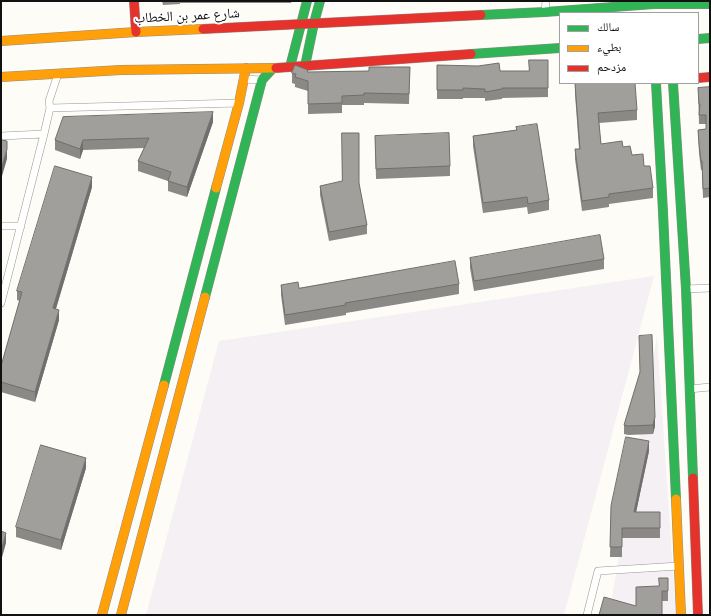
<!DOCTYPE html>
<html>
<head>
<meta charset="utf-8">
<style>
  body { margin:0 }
  #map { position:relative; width:711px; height:616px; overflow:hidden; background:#fdfcf7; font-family:"IBM Plex Serif","Noto Naskh Arabic",serif }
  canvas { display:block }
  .frame { position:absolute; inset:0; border:2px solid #111; pointer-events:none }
  .legend { position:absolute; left:559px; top:12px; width:140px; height:72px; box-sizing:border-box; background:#fff; border:1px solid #a0a0a0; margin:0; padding:5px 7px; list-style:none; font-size:12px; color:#111 }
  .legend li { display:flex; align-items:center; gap:8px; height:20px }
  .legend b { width:20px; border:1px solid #a0a0a0 }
</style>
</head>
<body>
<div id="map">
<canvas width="711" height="616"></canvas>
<div class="frame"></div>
<ul class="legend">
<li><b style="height:5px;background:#30b455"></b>سالك</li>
<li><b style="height:5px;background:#ff9f0a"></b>بطيء</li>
<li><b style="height:5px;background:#e5322d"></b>مزدحم</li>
</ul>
</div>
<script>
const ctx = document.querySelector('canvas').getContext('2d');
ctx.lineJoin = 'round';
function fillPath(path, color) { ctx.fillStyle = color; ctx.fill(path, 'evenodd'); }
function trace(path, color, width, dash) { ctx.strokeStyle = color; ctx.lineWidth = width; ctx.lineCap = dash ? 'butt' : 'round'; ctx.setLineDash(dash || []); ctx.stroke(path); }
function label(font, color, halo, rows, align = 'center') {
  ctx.font = font + ' "IBM Plex Serif","Noto Naskh Arabic",serif'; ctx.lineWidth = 4; ctx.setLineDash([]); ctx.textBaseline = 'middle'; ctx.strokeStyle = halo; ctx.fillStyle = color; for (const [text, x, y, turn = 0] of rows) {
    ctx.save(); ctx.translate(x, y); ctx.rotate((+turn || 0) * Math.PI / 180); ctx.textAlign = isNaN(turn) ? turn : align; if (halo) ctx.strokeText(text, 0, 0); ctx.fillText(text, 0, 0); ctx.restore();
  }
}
const industrial = new Path2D(`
  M 654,276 L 564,615 L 146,615 L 219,341 Z
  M 657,336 L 676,615 L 609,615 Z`);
const street = new Path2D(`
  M 545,12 L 546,1
  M 243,79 L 262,80
  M 50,108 L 239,103
  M 1,136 L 44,134
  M 1,226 L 21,226
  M 686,289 L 710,288
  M 1,303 L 44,134 L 50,108 L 49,101 L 58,74
  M 689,389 L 710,387
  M 587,615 L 598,571 L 679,566`);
const fast = new Path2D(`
  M 481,15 L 545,12 L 654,4 L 710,4
  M 698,39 L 710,38
  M 471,54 L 560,48
  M 305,66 L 314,23 L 320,1
  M 290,67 L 307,1
  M 656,83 L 663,212 L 676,499
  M 673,83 L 686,289 L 693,478
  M 205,297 L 262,80 L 273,68
  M 164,385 L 216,188`);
const slow = new Path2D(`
  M 1,41 L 136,32 L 203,29
  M 1,77 L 121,70 L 276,68
  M 216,188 L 239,103 L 246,68
  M 676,499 L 681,615
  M 102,615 L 164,385
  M 121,615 L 205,297`);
const jam = new Path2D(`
  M 134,1 L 136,32
  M 203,29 L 481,15
  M 276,68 L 471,54
  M 698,78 L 710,77
  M 693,478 L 698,615`);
const wall = new Path2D(`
  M 162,1 L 292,1 L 291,3 L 180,3 L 180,4 L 163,5 Z
  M 548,60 L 548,97 L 502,98 L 502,99 L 485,101 L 485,98 L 463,98 L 463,99 L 437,99 L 437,65 L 500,71 L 529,71 Z
  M 410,67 L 409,104 L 364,103 L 364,105 L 342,105 L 342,113 L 308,114 L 308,91 L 295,87 L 295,84 L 292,83 L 292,73 L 369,71 Z
  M 575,84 L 637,110 L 637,120 L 599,123 L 601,144 L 623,147 L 644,166 L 653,188 L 653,198 L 609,204 L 609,207 L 582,211 L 575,159 L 575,149 L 579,149 L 575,94 Z
  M 710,87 L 710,197 L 703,198 L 702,170 L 701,170 L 699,153 L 698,130 L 706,129 L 706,124 L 699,124 L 698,88 Z
  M 213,122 L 187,197 L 168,191 L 168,181 L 138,171 L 138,161 L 144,148 L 83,150 L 80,159 L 55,150 L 55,140 Z
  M 516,127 L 549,200 L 549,210 L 528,214 L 527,207 L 483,213 L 473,146 L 473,136 L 516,130 Z
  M 375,136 L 450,166 L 450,176 L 376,179 Z
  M 359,183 L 367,225 L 367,234 L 329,241 L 320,195 L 320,186 Z
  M 92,187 L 56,309 L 59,320 L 35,402 L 1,392 L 1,366 L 20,301 L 17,300 L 17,291 Z
  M 470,258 L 604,259 L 604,269 L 474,291 L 470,268 Z
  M 459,284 L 459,294 L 346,313 L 346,315 L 285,325 L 281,295 L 281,285 L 299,288 Z
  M 655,417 L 655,426 L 653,434 L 628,435 L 624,434 L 624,425 Z
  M 649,451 L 636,512 L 660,512 L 660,538 L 622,538 L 622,557 L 610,557 L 611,506 Z
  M 86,468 L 61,550 L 16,537 L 16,527 Z
  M 668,578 L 668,601 L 662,601 L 636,606 Z`);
const shadedWall = new Path2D(`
  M 213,112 L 213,122 L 187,197 L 187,187 Z
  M 83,140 L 83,150 L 80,159 L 80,149 Z
  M 7,149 L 7,159 L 2,176 L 2,166 Z
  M 2,173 L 2,183 L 1,186 L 1,176 Z
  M 92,177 L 92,187 L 53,318 L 53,308 Z
  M 59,310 L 59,320 L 35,402 L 35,392 Z
  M 655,417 L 655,426 L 653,434 L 653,425 Z
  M 649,441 L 649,451 L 634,522 L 634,512 Z
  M 86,458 L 86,468 L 61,550 L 61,540 Z
  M 6,533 L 6,543 L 1,561 L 1,551 Z`);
const building = new Path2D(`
  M 529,60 L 548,60 L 548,88 L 502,88 L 502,89 L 485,92 L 485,89 L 463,88 L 463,90 L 437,90 L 437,65 L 478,66 L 499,63 L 500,71 L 529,71 Z
  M 295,65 L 308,70 L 307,72 L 369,71 L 369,67 L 410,67 L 409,94 L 364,93 L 364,95 L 342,96 L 342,103 L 308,104 L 308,81 L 295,77 L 296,74 L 292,73 Z
  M 592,83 L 635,83 L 637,110 L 598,113 L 601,144 L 622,141 L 623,147 L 630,146 L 632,155 L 643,154 L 644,166 L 650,166 L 653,188 L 609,194 L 609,197 L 582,201 L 575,149 L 580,149 L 575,84 Z
  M 710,87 L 710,188 L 703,189 L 702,161 L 701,161 L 699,144 L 698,130 L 706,129 L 706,115 L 699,115 L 700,104 L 699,104 L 698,88 Z
  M 213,112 L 187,187 L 168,181 L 171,172 L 138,161 L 149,138 L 83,140 L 80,149 L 55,140 L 63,117 Z
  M 537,124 L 549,200 L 528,204 L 527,197 L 483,203 L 473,136 L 517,130 L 516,127 Z
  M 342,133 L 359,133 L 359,183 L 367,225 L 329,232 L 320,186 L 342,181 Z
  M 449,133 L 450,166 L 376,169 L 375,136 Z
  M 1,140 L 7,141 L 7,149 L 2,166 L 2,173 L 1,176 Z
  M 55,166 L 92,177 L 53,308 L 59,310 L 35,392 L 1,382 L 1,366 L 22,292 L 17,291 Z
  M 600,235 L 604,259 L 474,281 L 470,258 Z
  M 455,261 L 459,284 L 345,303 L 346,305 L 285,315 L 281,285 L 298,282 L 299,288 Z
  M 652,335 L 655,417 L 653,425 L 628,426 L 624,425 L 640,372 L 639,336 Z
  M 626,437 L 649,441 L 634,512 L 660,512 L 660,528 L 622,528 L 622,547 L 610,547 L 611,506 Z
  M 41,445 L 86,458 L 61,540 L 16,527 Z
  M 1,531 L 6,533 L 1,551 Z
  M 659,578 L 668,578 L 668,591 L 662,591 L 662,615 L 599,615 L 604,597 L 636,606 L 636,587 L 659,586 Z`);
const streetNames = [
  ["شارع عمر بن الخطاب",187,16,-3]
];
fillPath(industrial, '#f5f0f3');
trace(street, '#979795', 8);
trace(fast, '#8e8d8b', 10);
trace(slow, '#8e8d8b', 10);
trace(jam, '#8e8d8b', 10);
trace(street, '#fffffe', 7);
trace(fast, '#30b455', 9);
trace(slow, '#ff9f0a', 9);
trace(jam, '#e5322d', 9);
fillPath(wall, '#8a8986');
fillPath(shadedWall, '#716f6d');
fillPath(building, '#a19f9c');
trace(building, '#716f6d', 1);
label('14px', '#111', '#fff', streetNames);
</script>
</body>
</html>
